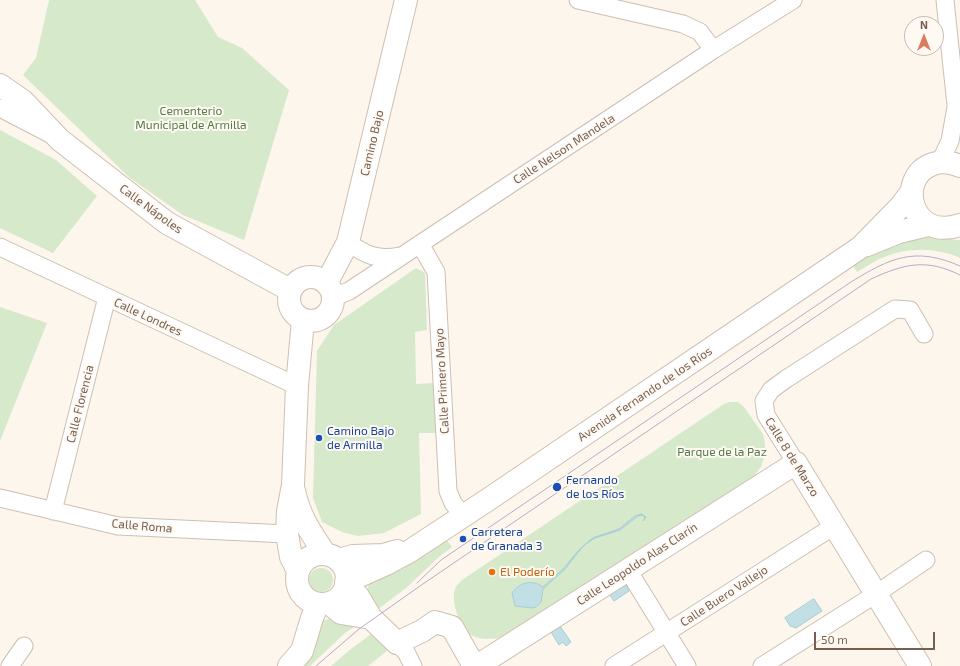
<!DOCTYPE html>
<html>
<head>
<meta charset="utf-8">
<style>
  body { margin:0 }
  #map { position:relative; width:960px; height:666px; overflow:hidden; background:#fcf6ec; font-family:"Exo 2",sans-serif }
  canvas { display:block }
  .north { position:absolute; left:904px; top:16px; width:40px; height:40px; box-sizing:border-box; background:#fefaf3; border:1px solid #c8bcb2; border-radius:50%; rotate:0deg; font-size:11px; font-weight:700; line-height:16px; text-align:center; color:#765e50 }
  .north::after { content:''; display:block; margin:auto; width:14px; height:18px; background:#db7b5c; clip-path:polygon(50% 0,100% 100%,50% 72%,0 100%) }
  .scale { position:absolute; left:814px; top:632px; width:121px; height:18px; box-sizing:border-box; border:2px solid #765e50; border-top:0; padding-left:5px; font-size:12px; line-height:14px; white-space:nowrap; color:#765e50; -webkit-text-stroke:3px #fefaf3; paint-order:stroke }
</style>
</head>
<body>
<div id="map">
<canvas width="960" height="666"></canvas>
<div class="north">N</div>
<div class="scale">50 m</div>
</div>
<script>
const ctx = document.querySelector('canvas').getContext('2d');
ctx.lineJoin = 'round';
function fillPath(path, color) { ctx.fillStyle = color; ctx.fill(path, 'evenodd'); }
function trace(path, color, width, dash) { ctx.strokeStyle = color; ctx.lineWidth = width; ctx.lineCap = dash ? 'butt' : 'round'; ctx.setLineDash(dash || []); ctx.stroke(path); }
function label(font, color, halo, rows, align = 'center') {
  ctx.font = font + ' "Exo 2",sans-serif'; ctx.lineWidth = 4; ctx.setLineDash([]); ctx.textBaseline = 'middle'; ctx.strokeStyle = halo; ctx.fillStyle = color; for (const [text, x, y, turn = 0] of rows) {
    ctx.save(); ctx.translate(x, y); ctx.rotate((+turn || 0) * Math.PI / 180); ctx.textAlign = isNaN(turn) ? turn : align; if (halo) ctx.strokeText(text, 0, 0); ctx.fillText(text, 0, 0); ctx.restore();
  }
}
const green = new Path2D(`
  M 49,0 L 195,0 L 218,37 L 242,48 L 289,90 L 244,240 L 183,215 L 130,178 L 23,75 L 36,58 Z
  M 0,130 L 56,160 L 97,196 L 53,253 L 0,228 Z
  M 921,236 L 960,240 L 960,258 C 938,248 909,247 887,256 C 876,260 867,266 857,272 L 852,264 L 880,247 Z
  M 416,268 L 425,273 L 427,330 L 415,332 L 416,384 L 434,383 L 437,433 L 419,433 L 421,514 L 384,533 L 358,536 L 342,532 L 322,522 L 313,498 L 317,351 L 334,325 Z
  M 0,307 L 47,323 L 0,441 Z
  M 730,402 L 738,402 L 744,407 L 763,434 L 765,443 L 765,454 L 761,467 L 751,480 L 502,638 C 493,639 479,640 471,635 C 460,627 449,600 456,587 C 457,585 460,582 462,580 L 724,404 Z
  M 446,539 L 452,547 L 440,556 L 406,588 L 377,610 L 367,591 L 370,580 Z
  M309 580a12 12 0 1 1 24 0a12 12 0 1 1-24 0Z
  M 330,618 L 360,623 L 345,633 L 310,666 L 301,666 L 322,622 Z
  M 374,632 L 392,647 L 368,666 L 331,666 L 351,649 Z`);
const water = new Path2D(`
  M 642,514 L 646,517 L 643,521 L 645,518 L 644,516 L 642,515 L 638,516 L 620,530 L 595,538 L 584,545 L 565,569 L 543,589 L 541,602 L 536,607 L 532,608 L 515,606 L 512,593 C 520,582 532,579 543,587 L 564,568 L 578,551 L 590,540 L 595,537 L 619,529 L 635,516 Z
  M 625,584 L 629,591 L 614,601 L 609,594 Z
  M 814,599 L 822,611 L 796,628 L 790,626 L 785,618 Z
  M 560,626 L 571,642 L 566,646 L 563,642 L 559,645 L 551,632 Z`);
const street = new Path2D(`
  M 578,0 L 683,24 L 700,32 L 713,50
  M 945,0 L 956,105 L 960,121
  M 0,108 L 50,134
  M 940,162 L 950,141 L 956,107
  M 348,242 C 366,256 378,260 400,256
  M 420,244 L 436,272 L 448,491 L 453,503 L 463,516
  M 0,247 L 297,386
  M 334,297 L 349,291 L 713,50 L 793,0
  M 796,463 L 766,415 L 764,401 L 771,390 L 786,379 L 895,309 L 910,310 L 924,334
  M 0,498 L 118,526 L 287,534
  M 53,511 L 107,297
  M 628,570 L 687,666
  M 397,643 L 406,652 L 413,666
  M 10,666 L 24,646
  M 614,666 L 834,526
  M 762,666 L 876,594 L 926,560`);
const secondary = new Path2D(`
  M 0,85 L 23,101 L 60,140 L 167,223 L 290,290
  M 960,166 C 951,162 942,161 933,164 C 896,176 909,242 960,225
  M 867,245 L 899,232 L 928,225
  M289 299a22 22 0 1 1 44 0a22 22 0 1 1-44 0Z
  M 327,282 L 348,242 L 406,0
  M 294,491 C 300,518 310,531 325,554
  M297 579a25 25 0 1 1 50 0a25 25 0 1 1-50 0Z
  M 338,560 L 353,556 L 383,555 L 397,551
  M 298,571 L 291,557 L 287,534 L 288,511 L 293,485 L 297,386 L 303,320
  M 346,582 L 386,564 L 410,551 L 489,499 L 861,247 L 901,206 L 912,191
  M 346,586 L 358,596 L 371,618 L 397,643 L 422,631 L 435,622 L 452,627 L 474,666
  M 329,603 L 341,613 L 371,618
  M 289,666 L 302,651 L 312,618 L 318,604
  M 477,666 L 796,463 L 920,666`);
const tram = new Path2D(`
  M 417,583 L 441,560 L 851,282 C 890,258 915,246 960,266
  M 316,666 L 359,629 L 420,586 L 871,279 C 904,264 926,258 960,275`);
const markers = [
  [319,438,4,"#1a4fb4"],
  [557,487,5,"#1a4fb4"],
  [463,539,4,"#1a4fb4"],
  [492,572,4,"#e8710a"]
];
const parkNames = [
  ["Cementerio",191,111],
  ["Municipal de Armilla",191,125],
  ["Parque de la Paz",722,452]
];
const streetNames = [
  ["Camino Bajo",372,143,-77],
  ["Calle Nelson Mandela",564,149,-33],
  ["Calle Nápoles",151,209,36],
  ["Calle Londres",148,317,25],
  ["Calle Primero Mayo",442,381,-93],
  ["Avenida Fernando de los Ríos",645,394,-34],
  ["Calle Florencia",80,404,-76],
  ["Calle 8 de Marzo",792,457,58],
  ["Calle Roma",142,526,5],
  ["Calle Leopoldo Alas Clarín",637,564,-33],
  ["Calle Buero Vallejo",724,596,-33]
];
const transitNames = [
  ["Camino Bajo",327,431],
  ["de Armilla",327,445],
  ["Fernando",566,480],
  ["de los Ríos",566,494],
  ["Carretera",471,532],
  ["de Granada 3",471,546]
];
const foodNames = [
  ["El Poderío",500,572]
];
fillPath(green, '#d6e9cb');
fillPath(water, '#c1dfe4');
trace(water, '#a8cdd6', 1);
trace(street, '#cdbfb2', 19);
trace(secondary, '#d0bfb0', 24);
trace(street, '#fff', 17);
trace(secondary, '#fff', 22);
trace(tram, '#baaac6', 1);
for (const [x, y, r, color] of markers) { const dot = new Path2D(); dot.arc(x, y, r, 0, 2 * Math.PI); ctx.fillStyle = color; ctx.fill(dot); trace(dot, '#fefaf3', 1.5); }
label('12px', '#567a49', '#fefaf3', parkNames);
label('12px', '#765e50', '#fefaf3', streetNames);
label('12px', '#164399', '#fefaf3', transitNames, 'left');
label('12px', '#c56008', '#fefaf3', foodNames, 'left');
</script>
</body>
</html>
